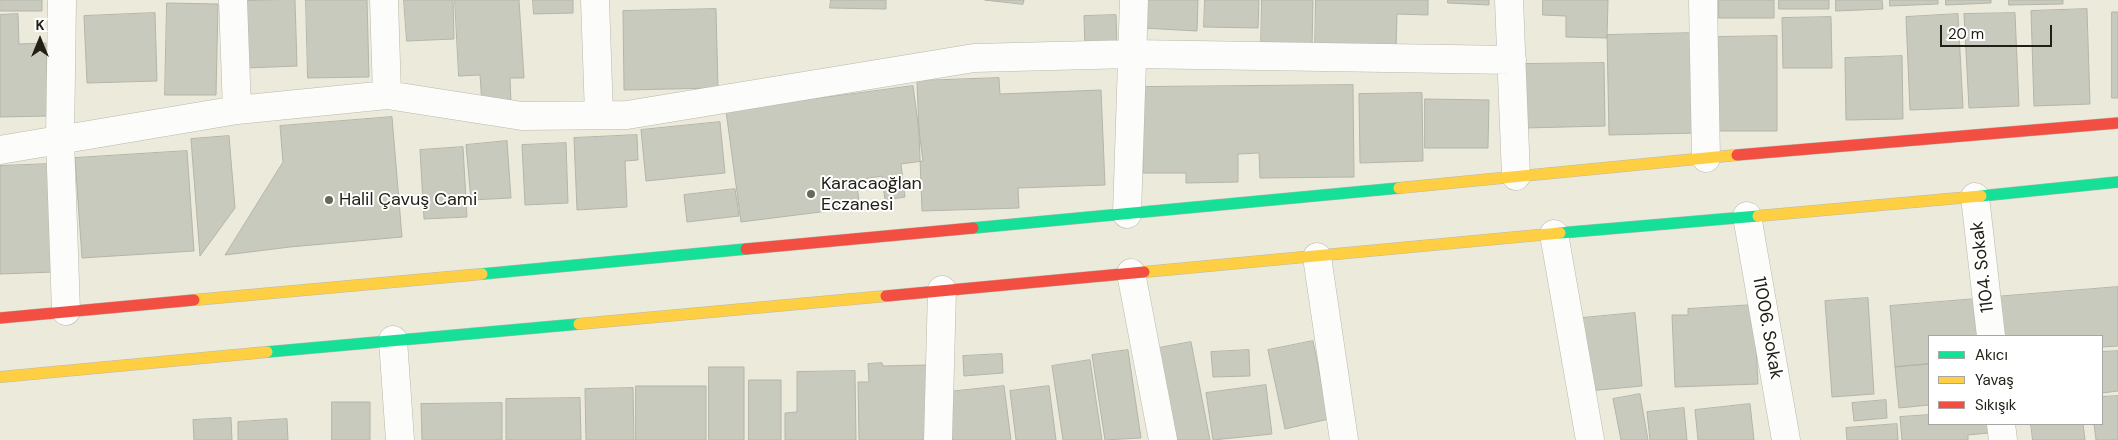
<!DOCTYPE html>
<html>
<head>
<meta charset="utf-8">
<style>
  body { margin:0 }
  #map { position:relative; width:2118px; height:440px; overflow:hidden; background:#eceadb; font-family:"DM Sans",sans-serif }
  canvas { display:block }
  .legend { position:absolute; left:1928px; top:335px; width:175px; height:90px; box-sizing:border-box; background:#fff; border:1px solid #a7a6a2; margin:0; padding:6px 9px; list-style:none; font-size:15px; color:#222016 }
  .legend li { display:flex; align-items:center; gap:10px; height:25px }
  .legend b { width:25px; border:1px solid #a7a6a2 }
  .north { position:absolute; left:15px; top:15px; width:50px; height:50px; -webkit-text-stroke:4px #fff; paint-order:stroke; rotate:0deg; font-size:14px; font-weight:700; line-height:20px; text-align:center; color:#222016 }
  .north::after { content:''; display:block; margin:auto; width:18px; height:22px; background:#222016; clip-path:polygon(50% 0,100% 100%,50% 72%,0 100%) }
  .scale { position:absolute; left:1940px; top:25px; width:112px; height:22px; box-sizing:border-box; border:2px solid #222016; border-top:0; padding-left:6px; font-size:15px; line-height:18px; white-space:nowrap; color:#222016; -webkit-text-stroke:4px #fff; paint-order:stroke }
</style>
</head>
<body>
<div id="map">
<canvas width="2118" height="440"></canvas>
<ul class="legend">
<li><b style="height:6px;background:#16e098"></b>Akıcı</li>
<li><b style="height:6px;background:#ffcf43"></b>Yavaş</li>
<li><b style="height:6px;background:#f24e42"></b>Sıkışık</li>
</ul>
<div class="north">K</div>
<div class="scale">20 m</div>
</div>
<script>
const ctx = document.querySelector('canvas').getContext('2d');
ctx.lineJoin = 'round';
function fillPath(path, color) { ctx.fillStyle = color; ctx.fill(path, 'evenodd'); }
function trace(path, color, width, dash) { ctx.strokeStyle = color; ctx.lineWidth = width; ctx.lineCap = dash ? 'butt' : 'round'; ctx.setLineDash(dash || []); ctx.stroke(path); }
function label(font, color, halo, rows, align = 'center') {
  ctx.font = font + ' "DM Sans",sans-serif'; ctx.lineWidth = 4; ctx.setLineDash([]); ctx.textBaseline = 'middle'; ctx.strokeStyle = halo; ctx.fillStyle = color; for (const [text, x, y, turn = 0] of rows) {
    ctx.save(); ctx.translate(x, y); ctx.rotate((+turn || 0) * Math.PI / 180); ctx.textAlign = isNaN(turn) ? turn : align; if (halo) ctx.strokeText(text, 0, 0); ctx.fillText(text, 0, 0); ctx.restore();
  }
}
const building = new Path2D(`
  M 0,0 L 42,0 L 42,11 L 0,11 Z
  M 295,0 L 297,66 L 247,68 L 245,1 Z
  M 306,0 L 367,0 L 369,77 L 308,78 Z
  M 404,0 L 453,0 L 454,39 L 407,41 Z
  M 455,0 L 519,0 L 524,78 L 510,78 L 511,103 L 482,105 L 480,75 L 459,76 Z
  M 533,0 L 573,0 L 573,13 L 534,14 Z
  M 831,0 L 886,0 L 886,9 L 830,8 Z
  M 985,0 L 1024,0 L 1023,4 Z
  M 1145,0 L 1198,0 L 1197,31 L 1143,28 Z
  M 1205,0 L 1259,0 L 1258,28 L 1204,27 Z
  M 1262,0 L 1313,0 L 1312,48 L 1261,47 Z
  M 1316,0 L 1428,0 L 1428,15 L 1397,14 L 1396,50 L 1315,48 Z
  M 1448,0 L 1489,0 L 1489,5 L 1448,3 Z
  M 1543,0 L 1608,0 L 1607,38 L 1566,37 L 1566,16 L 1543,15 Z
  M 1719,0 L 1774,0 L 1774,18 L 1719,18 Z
  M 1779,0 L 1829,0 L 1829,9 L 1779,9 Z
  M 1836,0 L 1882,0 L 1883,9 L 1836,11 Z
  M 1890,0 L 1938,0 L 1938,4 L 1890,6 Z
  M 1946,0 L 1991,0 L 1991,3 L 1946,5 Z
  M 2009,0 L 2063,0 L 2063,4 L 2009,5 Z
  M 167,3 L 218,4 L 216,95 L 165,95 Z
  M 716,9 L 718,88 L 624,90 L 623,11 Z
  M 2087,9 L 2090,104 L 2034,106 L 2031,11 Z
  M 2112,12 L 2118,12 L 2118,98 L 2112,98 Z
  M 155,13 L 157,81 L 87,83 L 84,16 Z
  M 2015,13 L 2019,106 L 1969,108 L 1964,14 Z
  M 18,14 L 19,44 L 46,43 L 49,116 L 0,117 L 0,15 Z
  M 1958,14 L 1963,108 L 1910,110 L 1906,17 Z
  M 1116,15 L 1117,48 L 1085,49 L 1084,16 Z
  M 1831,17 L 1832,68 L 1783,68 L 1782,18 Z
  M 1695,33 L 1697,133 L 1609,135 L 1607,35 Z
  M 1777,36 L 1777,131 L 1718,131 L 1717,37 Z
  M 1902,56 L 1903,119 L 1846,120 L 1845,58 Z
  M 1604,63 L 1605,126 L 1525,128 L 1524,64 Z
  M 999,78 L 1000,94 L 1101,90 L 1105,185 L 1018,188 L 1019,208 L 922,211 L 917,81 Z
  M 1353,85 L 1354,177 L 1260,178 L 1259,153 L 1238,154 L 1238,182 L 1186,183 L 1186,173 L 1143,173 L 1142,87 Z
  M 913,86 L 923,161 L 901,164 L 905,197 L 885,200 L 882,176 L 856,180 L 860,207 L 741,222 L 726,111 Z
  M 1422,93 L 1423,161 L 1360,163 L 1359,94 Z
  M 1425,99 L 1489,100 L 1488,148 L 1425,148 Z
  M 392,117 L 402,237 L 290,247 L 225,255 L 283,162 L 280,126 Z
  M 720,122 L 725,173 L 646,181 L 641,130 Z
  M 637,135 L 638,160 L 625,161 L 627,207 L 577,210 L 574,138 Z
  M 229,136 L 235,208 L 200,256 L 191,139 Z
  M 507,141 L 511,198 L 471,200 L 466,145 Z
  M 566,143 L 568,203 L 525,205 L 522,145 Z
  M 463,147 L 467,217 L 424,219 L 420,150 Z
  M 187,151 L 194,251 L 82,258 L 75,158 Z
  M 50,164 L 54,272 L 0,274 L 0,166 Z
  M 735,189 L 739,216 L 687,222 L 684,195 Z
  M 2118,287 L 2118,346 L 2102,347 L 2102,336 L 1997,336 L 1994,297 Z
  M 1868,298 L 1874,394 L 1832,397 L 1825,301 Z
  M 1976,299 L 1979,336 L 1929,336 L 1929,364 L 1895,367 L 1890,306 Z
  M 1754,305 L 1758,384 L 1675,387 L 1672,315 L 1688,315 L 1688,309 Z
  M 1635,313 L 1642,386 L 1588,391 L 1582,318 Z
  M 1313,341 L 1329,419 L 1285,429 L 1268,350 Z
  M 1191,342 L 1210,440 L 1170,440 L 1153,349 Z
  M 1128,350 L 1141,438 L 1105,440 L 1092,355 Z
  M 1249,350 L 1250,376 L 1213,377 L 1211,352 Z
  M 2118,351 L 2118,391 L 2102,393 L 2102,352 Z
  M 1002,354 L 1003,373 L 964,376 L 963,356 Z
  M 1090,360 L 1102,440 L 1063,440 L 1052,366 Z
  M 882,363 L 883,366 L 928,365 L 928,440 L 859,440 L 858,382 L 869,382 L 868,364 Z
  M 1929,364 L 1929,405 L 1899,408 L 1895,367 Z
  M 709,367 L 744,367 L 744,440 L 709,440 Z
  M 855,371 L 856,440 L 785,440 L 785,413 L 797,412 L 797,372 Z
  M 749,380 L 781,380 L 781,440 L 749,440 Z
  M 1266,385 L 1272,434 L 1213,440 L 1206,393 Z
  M 636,386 L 706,386 L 706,440 L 636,440 Z
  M 1004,386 L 1011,440 L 945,440 L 948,392 Z
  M 1049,386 L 1056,440 L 1016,440 L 1010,391 Z
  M 633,388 L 634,440 L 586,440 L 585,389 Z
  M 1640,394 L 1648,440 L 1621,440 L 1613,399 Z
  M 2118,396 L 2118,440 L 2096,440 L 2094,424 L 2102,424 L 2102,397 Z
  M 580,398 L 581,440 L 506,440 L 506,399 Z
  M 1886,400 L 1887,418 L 1854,421 L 1852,403 Z
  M 332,402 L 370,402 L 370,440 L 332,440 Z
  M 502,403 L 502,440 L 422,440 L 421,404 Z
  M 1750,404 L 1754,440 L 1698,440 L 1695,410 Z
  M 1684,408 L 1687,440 L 1650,440 L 1647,412 Z
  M 1929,415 L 1929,424 L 1988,424 L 1989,433 L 1968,435 L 1968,440 L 1902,440 L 1900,417 Z
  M 231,418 L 232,440 L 194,440 L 193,420 Z
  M 287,419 L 288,440 L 238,440 L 238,422 Z
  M 1897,424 L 1898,440 L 1847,440 L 1846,428 Z
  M 2031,424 L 2083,424 L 2085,440 L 2033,440 Z`);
const street = new Path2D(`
  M 62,0 L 60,140 L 66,311
  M 233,0 L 237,110
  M 384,0 L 387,95
  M 595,0 L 599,115
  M 1509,0 L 1516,176
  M 1703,0 L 1706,158
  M 0,150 L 237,110 L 387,95 L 522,116 L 627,115 L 974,58 L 1132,54 L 1512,60
  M 1975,197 L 1991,336
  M 1127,214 L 1134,0
  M 1747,216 L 1786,440
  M 1554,234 L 1590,440
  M 1317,257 L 1344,440
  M 1131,273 L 1163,440
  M 393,340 L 400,440
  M 2001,424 L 2003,440
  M 938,440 L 942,290`);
const fast = new Path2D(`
  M 1981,196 L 2118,182
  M 973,228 L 1399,188
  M 1560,233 L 1758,216
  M 482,274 L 746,249
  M 267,352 L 579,324`);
const slow = new Path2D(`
  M 1399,188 L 1737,155
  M 1758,216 L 1981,196
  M 1144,272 L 1560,233
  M 194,300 L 482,274
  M 579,324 L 886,296
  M 0,377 L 267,352`);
const jam = new Path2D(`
  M 1737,155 L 2118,123
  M 746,249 L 973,228
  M 886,296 L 1144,272
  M 0,318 L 194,300`);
const markers = [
  [811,194,5,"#69675b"],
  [329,200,5,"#69675b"]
];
const poiNames = [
  ["Karacaoğlan",821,184],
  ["Eczanesi",821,205],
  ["Halil Çavuş Cami",339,200]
];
const streetNames = [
  ["1104. Sokak",1983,267,-97],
  ["11006. Sokak",1767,328,80]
];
fillPath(building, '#c9cabe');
trace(building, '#b4b5aa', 1);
trace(street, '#b9b8ac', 29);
trace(fast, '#b9b8ac', 12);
trace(slow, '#b9b8ac', 12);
trace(jam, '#b9b8ac', 12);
trace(street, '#fcfcfa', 28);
trace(fast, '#16e098', 11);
trace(slow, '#ffcf43', 11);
trace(jam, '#f24e42', 11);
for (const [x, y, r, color] of markers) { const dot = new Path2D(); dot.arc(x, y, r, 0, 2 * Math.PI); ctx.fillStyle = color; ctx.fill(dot); trace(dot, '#fff', 2); }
label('18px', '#222016', '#fff', poiNames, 'left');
label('18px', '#222016', '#fff', streetNames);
</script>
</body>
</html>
